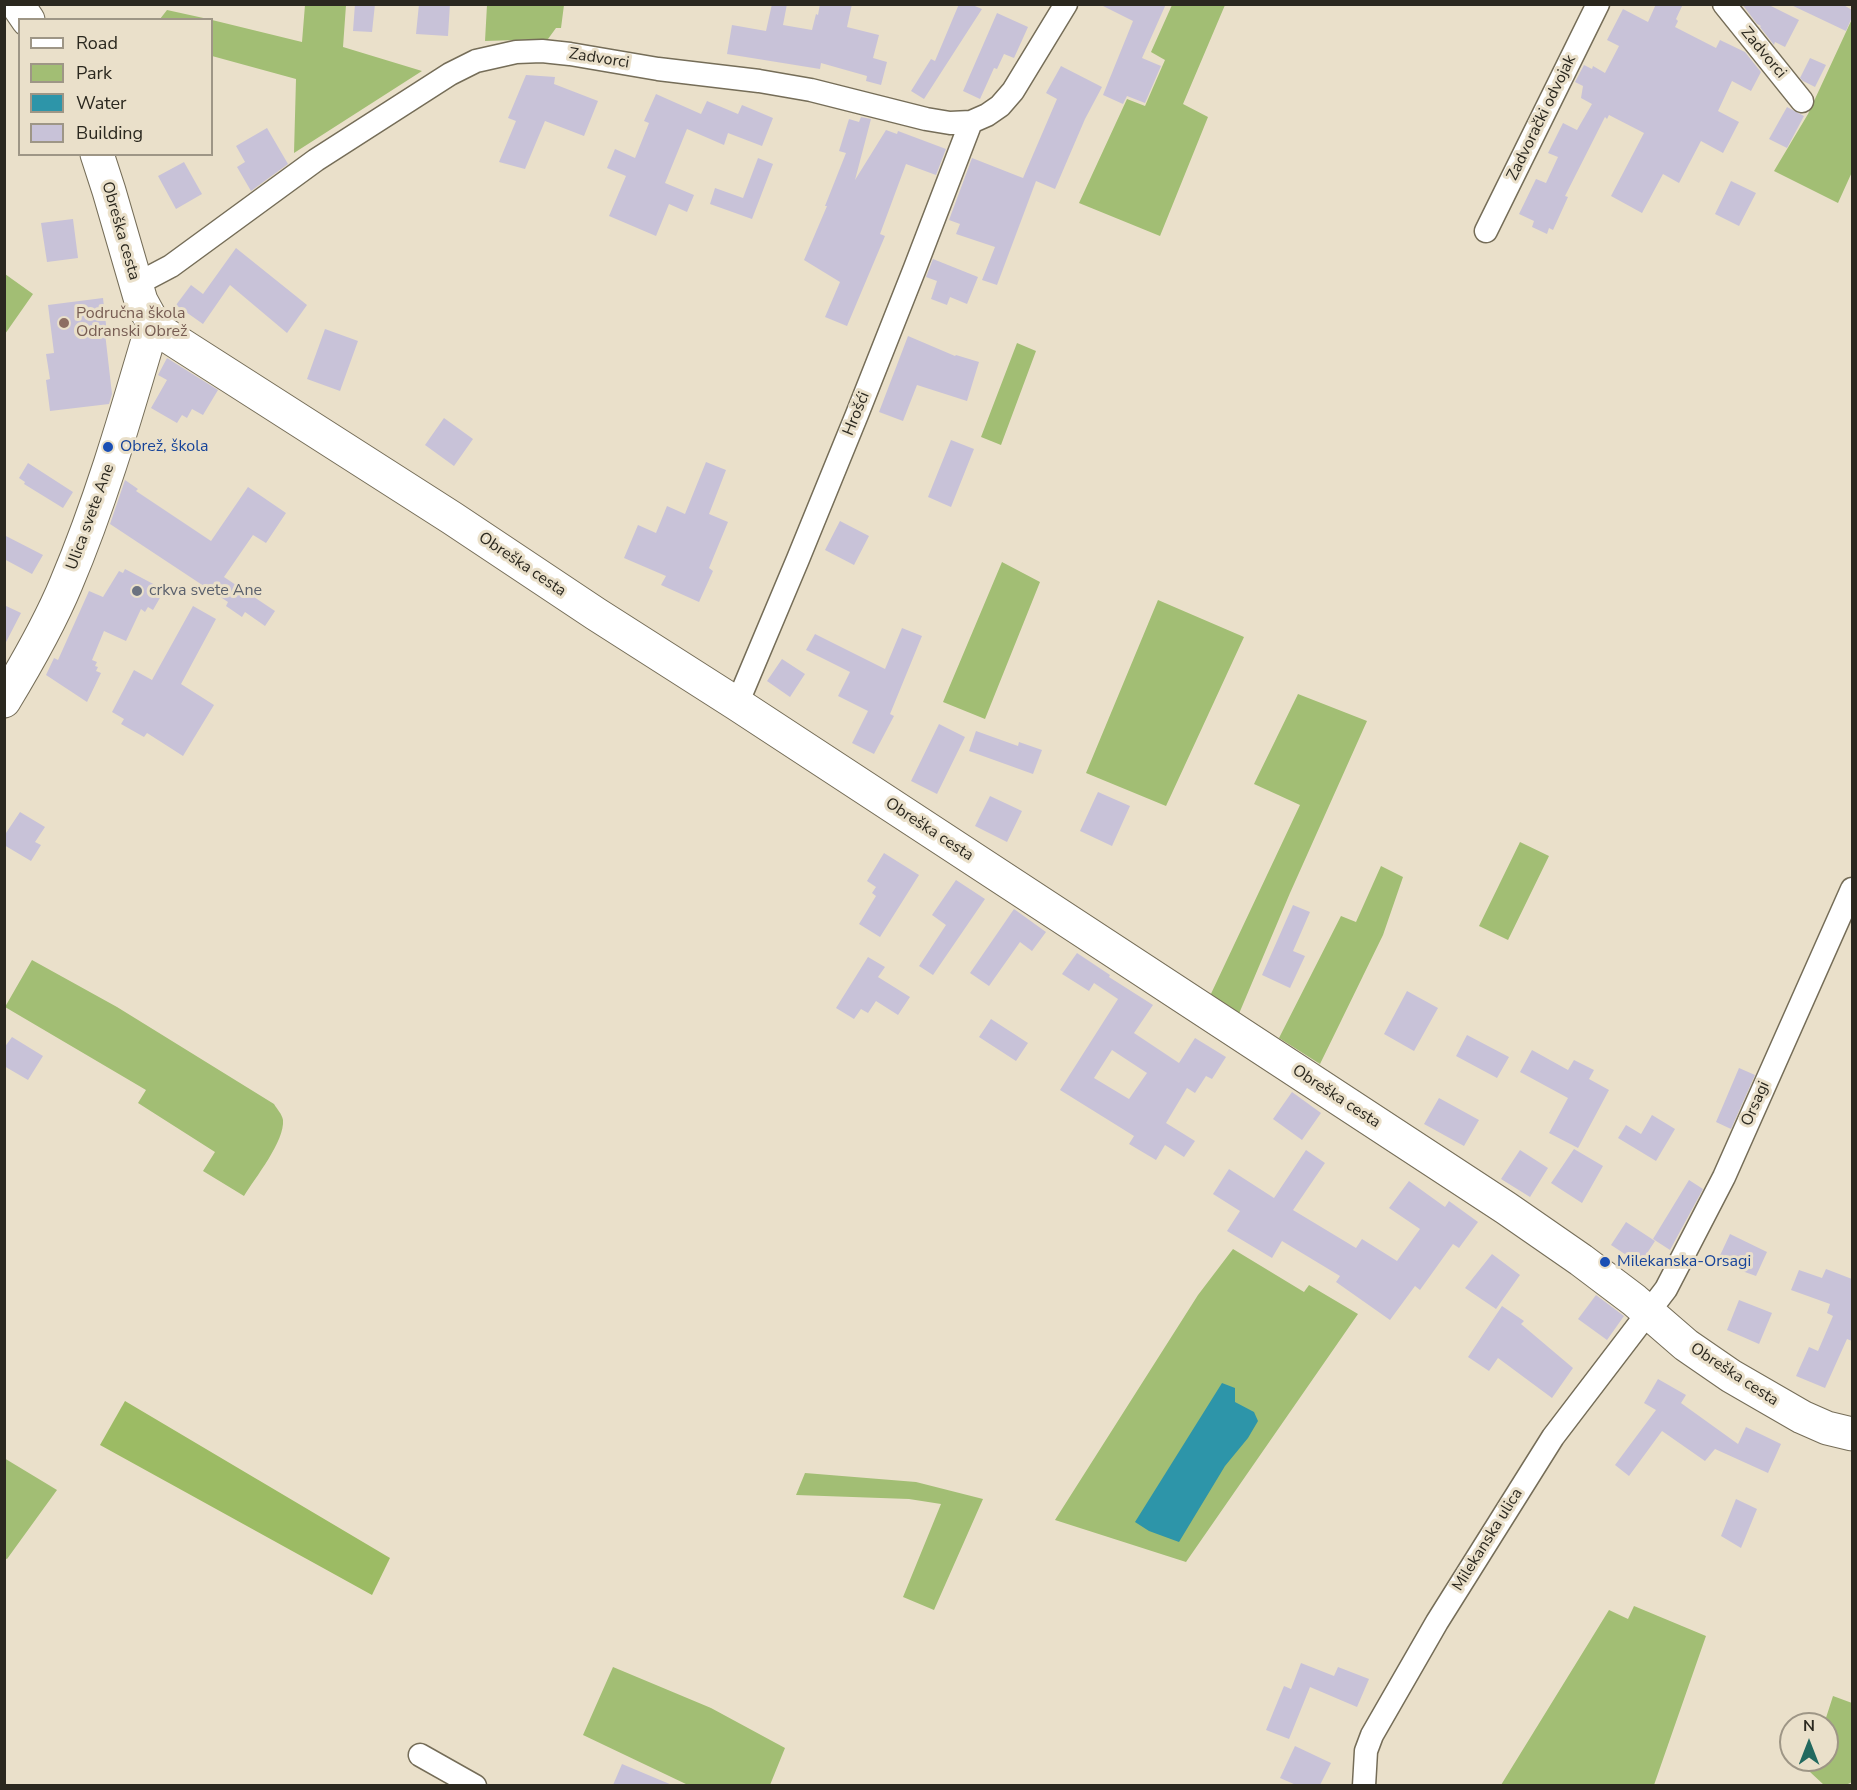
<!DOCTYPE html>
<html>
<head>
<meta charset="utf-8">
<style>
  body { margin:0 }
  #map { position:relative; width:1857px; height:1790px; overflow:hidden; background:#eae0ca; font-family:"Nunito Sans",sans-serif }
  canvas { display:block }
  .frame { position:absolute; inset:0; border:6px solid #2b281f; pointer-events:none }
  .legend { position:absolute; left:18px; top:18px; width:195px; height:138px; box-sizing:border-box; background:#eae0ca; border:2px solid #9e9686; margin:0; padding:8px 10px; list-style:none; font-size:18px; color:#2b281f }
  .legend li { display:flex; align-items:center; gap:12px; height:30px }
  .legend b { width:30px; border:2px solid #9e9686 }
  .north { position:absolute; left:1779px; top:1712px; width:60px; height:60px; box-sizing:border-box; background:#eae0ca; border:2px solid #9e9686; border-radius:50%; rotate:0deg; font-size:16px; font-weight:700; line-height:24px; text-align:center; color:#2b281f }
  .north::after { content:''; display:block; margin:auto; width:21px; height:27px; background:#22695f; clip-path:polygon(50% 0,100% 100%,50% 72%,0 100%) }
</style>
</head>
<body>
<div id="map">
<canvas width="1857" height="1790"></canvas>
<div class="frame"></div>
<ul class="legend">
<li><b style="height:8px;background:#fff"></b>Road</li>
<li><b style="height:16px;background:#a2be74"></b>Park</li>
<li><b style="height:16px;background:#2d95a9"></b>Water</li>
<li><b style="height:16px;background:#c8c2d8"></b>Building</li>
</ul>
<div class="north">N</div>
</div>
<script>
const ctx = document.querySelector('canvas').getContext('2d');
ctx.lineJoin = 'round';
function fillPath(path, color) { ctx.fillStyle = color; ctx.fill(path, 'evenodd'); }
function trace(path, color, width, dash) { ctx.strokeStyle = color; ctx.lineWidth = width; ctx.lineCap = dash ? 'butt' : 'round'; ctx.setLineDash(dash || []); ctx.stroke(path); }
function label(font, color, halo, rows, align = 'center') {
  ctx.font = font + ' "Nunito Sans",sans-serif'; ctx.lineWidth = 6; ctx.setLineDash([]); ctx.textBaseline = 'middle'; ctx.strokeStyle = halo; ctx.fillStyle = color; for (const [text, x, y, turn = 0] of rows) {
    ctx.save(); ctx.translate(x, y); ctx.rotate((+turn || 0) * Math.PI / 180); ctx.textAlign = isNaN(turn) ? turn : align; if (halo) ctx.strokeText(text, 0, 0); ctx.fillText(text, 0, 0); ctx.restore();
  }
}
const green = new Path2D(`
  M 305,5 L 346,5 L 343,47 L 422,71 L 294,153 L 296,79 L 212,56 L 212,20 L 302,42 Z
  M 487,5 L 564,5 L 561,28 L 556,28 L 548,39 L 485,41 Z
  M 1172,5 L 1225,5 L 1183,104 L 1208,117 L 1160,236 L 1079,203 L 1127,99 L 1145,106 L 1165,60 L 1151,52 Z
  M 167,10 L 208,19 L 160,19 Z
  M 1852,19 L 1852,172 L 1838,203 L 1774,171 L 1808,114 Z
  M 5,274 L 33,294 L 5,334 Z
  M 1017,343 L 1036,351 L 1001,445 L 981,437 Z
  M 1002,562 L 1040,582 L 985,719 L 943,702 Z
  M 1158,600 L 1244,637 L 1166,806 L 1086,773 Z
  M 1298,694 L 1367,721 L 1290,893 L 1238,1016 L 1209,998 L 1300,805 L 1254,784 Z
  M 1520,842 L 1549,856 L 1508,940 L 1479,926 Z
  M 1381,866 L 1403,877 L 1383,935 L 1320,1064 L 1279,1038 L 1341,916 L 1356,922 Z
  M 32,960 L 117,1007 L 274,1104 C 277,1109 282,1114 283,1120 C 285,1141 255,1178 244,1196 L 203,1171 L 215,1152 L 138,1103 L 146,1090 L 5,1007 Z
  M 1233,1249 L 1304,1292 L 1309,1285 L 1358,1314 L 1186,1562 L 1055,1520 L 1198,1295 Z
  M 4,1458 L 57,1490 L 7,1559 L 4,1558 Z
  M 805,1473 L 916,1482 L 983,1499 L 934,1610 L 903,1597 L 941,1504 L 909,1499 L 796,1495 Z
  M 1634,1606 L 1706,1636 L 1654,1785 L 1501,1785 L 1609,1610 L 1628,1619 Z
  M 613,1667 L 711,1708 L 785,1748 L 770,1785 L 688,1785 L 583,1735 Z
  M 1833,1696 L 1852,1703 L 1852,1782 L 1846,1785 L 1824,1785 L 1810,1772 L 1813,1760 L 1827,1760 L 1827,1724 L 1824,1724 Z`);
const forest = new Path2D(`
  M 125,1401 L 390,1558 L 372,1595 L 100,1445 Z`);
const water = new Path2D(`
  M 1222,1383 L 1235,1388 L 1235,1402 L 1254,1412 L 1258,1421 L 1248,1438 L 1225,1466 L 1179,1542 L 1149,1531 L 1135,1522 Z`);
const building = new Path2D(`
  M 355,4 L 375,4 L 372,32 L 353,31 Z
  M 419,4 L 450,4 L 448,36 L 416,34 Z
  M 772,4 L 787,4 L 783,25 L 812,30 L 816,14 L 818,15 L 820,4 L 852,4 L 847,27 L 879,35 L 873,58 L 887,62 L 881,85 L 866,81 L 867,76 L 821,63 L 820,69 L 727,54 L 732,25 L 766,31 Z
  M 959,4 L 970,4 L 982,9 L 924,99 L 911,91 L 931,59 L 935,61 Z
  M 1099,4 L 1166,4 L 1142,58 L 1161,66 L 1145,103 L 1127,96 L 1123,104 L 1103,95 L 1133,21 Z
  M 1656,4 L 1683,4 L 1676,19 L 1678,21 L 1675,27 L 1716,48 L 1720,40 L 1745,52 L 1761,72 L 1751,91 L 1732,81 L 1718,111 L 1739,122 L 1723,153 L 1701,141 L 1679,183 L 1663,174 L 1642,213 L 1611,196 L 1644,133 L 1609,115 L 1607,119 L 1605,117 L 1565,196 L 1568,197 L 1553,230 L 1549,228 L 1547,234 L 1532,227 L 1534,221 L 1519,214 L 1536,179 L 1546,183 L 1558,157 L 1548,153 L 1563,123 L 1577,130 L 1592,104 L 1581,98 L 1583,86 L 1575,82 L 1584,65 L 1592,69 L 1593,66 L 1605,73 L 1619,46 L 1607,40 L 1623,9 L 1648,22 Z
  M 1742,4 L 1767,4 L 1799,20 L 1785,47 L 1775,42 L 1774,45 L 1760,27 L 1761,26 L 1757,24 Z
  M 1789,4 L 1842,4 L 1852,10 L 1852,17 L 1846,31 Z
  M 997,13 L 1028,27 L 1014,58 L 1004,54 L 997,69 L 994,68 L 980,99 L 963,91 Z
  M 1810,58 L 1826,65 L 1815,87 L 1803,81 L 1800,78 Z
  M 1061,66 L 1102,87 L 1085,119 L 1055,189 L 1036,181 L 997,285 L 982,280 L 995,247 L 956,234 L 960,224 L 949,220 L 972,158 L 1023,178 L 1057,99 L 1046,93 Z
  M 526,75 L 555,77 L 554,84 L 598,101 L 584,136 L 545,121 L 525,169 L 499,162 L 516,121 L 508,118 Z
  M 656,94 L 701,114 L 707,101 L 738,114 L 742,105 L 773,118 L 762,146 L 728,133 L 724,145 L 687,129 L 665,183 L 694,195 L 687,212 L 669,204 L 656,236 L 609,216 L 626,176 L 607,168 L 615,149 L 635,158 L 649,123 L 644,121 Z
  M 1787,107 L 1804,116 L 1787,148 L 1769,139 Z
  M 861,117 L 871,119 L 855,180 L 886,130 L 897,134 L 898,131 L 946,149 L 936,175 L 906,164 L 880,234 L 885,236 L 847,326 L 825,317 L 840,282 L 804,260 L 827,206 L 825,206 L 846,153 L 839,151 L 849,119 L 859,122 Z
  M 267,128 L 288,164 L 251,191 L 237,167 L 245,162 L 236,146 Z
  M 758,158 L 773,164 L 752,219 L 710,204 L 715,188 L 743,198 Z
  M 184,162 L 202,194 L 176,209 L 158,176 Z
  M 1731,181 L 1756,193 L 1739,226 L 1715,214 Z
  M 73,219 L 78,258 L 47,262 L 41,223 Z
  M 236,248 L 307,305 L 287,333 L 230,285 L 203,324 L 176,305 L 191,285 L 203,294 Z
  M 933,259 L 978,277 L 967,304 L 950,297 L 947,305 L 931,299 L 937,281 L 926,277 Z
  M 103,298 L 107,333 L 105,333 L 112,394 L 109,404 L 50,411 L 46,380 L 50,379 L 46,354 L 54,353 L 48,305 Z
  M 325,329 L 358,341 L 340,391 L 307,379 Z
  M 908,336 L 955,356 L 956,355 L 979,362 L 967,401 L 917,385 L 903,421 L 879,412 Z
  M 167,358 L 218,390 L 203,415 L 192,409 L 187,418 L 182,415 L 177,423 L 151,408 L 167,380 L 158,375 Z
  M 444,418 L 473,439 L 454,466 L 425,445 Z
  M 951,440 L 974,449 L 951,507 L 928,497 Z
  M 706,462 L 726,470 L 709,514 L 728,522 L 709,568 L 713,571 L 699,602 L 661,585 L 666,576 L 624,558 L 638,525 L 656,533 L 667,506 L 685,514 Z
  M 28,463 L 73,492 L 63,508 L 24,484 L 25,482 L 19,478 Z
  M 125,480 L 138,489 L 136,491 L 211,541 L 248,487 L 286,513 L 266,543 L 253,535 L 224,577 L 275,611 L 265,626 L 245,612 L 242,617 L 226,606 L 228,602 L 110,524 Z
  M 840,521 L 869,536 L 854,565 L 825,550 Z
  M 4,535 L 43,555 L 32,574 L 4,559 Z
  M 125,569 L 159,587 L 156,593 L 161,596 L 153,610 L 148,607 L 145,612 L 141,609 L 126,641 L 104,631 L 92,660 L 97,662 L 95,666 L 98,667 L 96,671 L 101,673 L 87,702 L 46,675 L 54,658 L 58,660 L 89,591 L 103,597 L 119,571 L 123,573 Z
  M 4,605 L 21,613 L 4,646 Z
  M 193,606 L 216,619 L 181,684 L 214,705 L 183,756 L 147,733 L 144,737 L 121,724 L 124,719 L 112,712 L 134,670 L 152,680 Z
  M 902,628 L 922,636 L 890,714 L 894,716 L 874,754 L 852,743 L 868,711 L 838,696 L 850,672 L 806,650 L 815,634 L 885,669 Z
  M 782,659 L 805,674 L 790,697 L 767,681 Z
  M 939,724 L 965,737 L 937,794 L 911,781 Z
  M 976,731 L 1018,746 L 1019,742 L 1042,750 L 1033,774 L 969,751 Z
  M 1098,792 L 1130,806 L 1112,846 L 1080,831 Z
  M 990,796 L 1022,811 L 1007,842 L 975,826 Z
  M 20,812 L 45,827 L 35,842 L 41,845 L 31,861 L 4,845 L 4,836 Z
  M 884,853 L 919,875 L 880,937 L 859,924 L 876,896 L 872,893 L 876,887 L 867,881 Z
  M 956,880 L 985,899 L 933,975 L 919,966 L 946,925 L 932,915 Z
  M 1293,905 L 1310,912 L 1293,951 L 1305,956 L 1290,988 L 1262,975 Z
  M 1014,909 L 1046,932 L 1032,951 L 1020,942 L 989,986 L 970,973 Z
  M 1077,953 L 1110,975 L 1109,977 L 1153,1005 L 1134,1033 L 1179,1063 L 1195,1038 L 1226,1057 L 1212,1079 L 1206,1076 L 1195,1093 L 1187,1088 L 1166,1123 L 1195,1141 L 1184,1157 L 1165,1145 L 1156,1160 L 1129,1144 L 1134,1136 L 1060,1090 L 1118,999 L 1094,983 L 1089,991 L 1062,974 ZM 1112,1050 L 1147,1073 L 1129,1099 L 1094,1078 Z
  M 868,957 L 885,967 L 878,977 L 910,997 L 898,1015 L 876,1001 L 868,1013 L 861,1009 L 854,1019 L 836,1008 Z
  M 1407,991 L 1438,1008 L 1414,1051 L 1384,1034 Z
  M 991,1019 L 1028,1043 L 1016,1061 L 979,1037 Z
  M 1467,1035 L 1509,1057 L 1497,1078 L 1456,1056 Z
  M 12,1037 L 43,1056 L 28,1080 L 4,1066 L 4,1048 Z
  M 1532,1050 L 1568,1070 L 1574,1060 L 1594,1070 L 1589,1079 L 1609,1090 L 1578,1148 L 1549,1133 L 1568,1098 L 1520,1072 Z
  M 1739,1068 L 1755,1075 L 1731,1129 L 1716,1122 Z
  M 1292,1092 L 1321,1113 L 1302,1140 L 1273,1119 Z
  M 1439,1098 L 1479,1120 L 1464,1146 L 1424,1124 Z
  M 1652,1115 L 1675,1129 L 1656,1161 L 1618,1138 L 1626,1125 L 1641,1134 Z
  M 1574,1149 L 1603,1166 L 1582,1203 L 1551,1183 Z
  M 1306,1150 L 1325,1163 L 1293,1210 L 1356,1248 L 1362,1239 L 1397,1261 L 1420,1229 L 1389,1208 L 1409,1181 L 1445,1207 L 1449,1201 L 1478,1222 L 1459,1248 L 1453,1244 L 1420,1290 L 1415,1286 L 1390,1320 L 1336,1282 L 1340,1276 L 1282,1241 L 1272,1258 L 1227,1231 L 1240,1211 L 1213,1194 L 1229,1169 L 1274,1198 Z
  M 1520,1150 L 1548,1168 L 1530,1197 L 1501,1179 Z
  M 1689,1180 L 1703,1189 L 1670,1250 L 1653,1239 Z
  M 1626,1222 L 1655,1241 L 1640,1264 L 1611,1245 Z
  M 1730,1234 L 1767,1252 L 1756,1276 L 1717,1262 Z
  M 1492,1254 L 1520,1275 L 1496,1309 L 1465,1288 Z
  M 1826,1269 L 1852,1279 L 1852,1341 L 1847,1339 L 1825,1388 L 1796,1376 L 1809,1347 L 1818,1351 L 1833,1316 L 1827,1313 L 1830,1304 L 1791,1290 L 1799,1270 L 1822,1278 Z
  M 1596,1295 L 1624,1316 L 1607,1340 L 1578,1319 Z
  M 1739,1300 L 1772,1313 L 1759,1344 L 1727,1330 Z
  M 1502,1306 L 1524,1321 L 1521,1324 L 1573,1368 L 1552,1398 L 1498,1358 L 1489,1371 L 1468,1357 Z
  M 1658,1379 L 1686,1395 L 1681,1403 L 1738,1444 L 1746,1427 L 1781,1444 L 1768,1473 L 1715,1449 L 1705,1461 L 1662,1431 L 1629,1476 L 1615,1465 L 1656,1410 L 1644,1403 Z
  M 1736,1499 L 1757,1509 L 1741,1548 L 1721,1536 Z
  M 1301,1663 L 1334,1676 L 1338,1667 L 1369,1679 L 1357,1707 L 1310,1687 L 1289,1739 L 1266,1730 L 1284,1686 L 1291,1689 Z
  M 1295,1746 L 1331,1763 L 1320,1785 L 1296,1785 L 1280,1778 Z
  M 622,1764 L 672,1785 L 613,1785 Z`);
const street = new Path2D(`
  M 1724,4 L 1802,101
  M 1486,231 L 1598,4
  M 135,285 L 171,266 L 316,160 L 450,74 L 476,61 L 516,52 L 542,51 L 570,54 L 658,69 L 759,81 L 811,90 L 926,119 L 950,123 L 971,122 L 987,115 L 1000,106 L 1013,91 L 1066,4
  M 737,704 C 819,512 897,318 971,122
  M 420,1755 L 475,1786
  M 1364,1786 L 1366,1751 L 1372,1735 L 1437,1622 L 1553,1437 L 1666,1289 L 1724,1177 L 1852,889`);
const secondary = new Path2D(`
  M 17,4 L 28,20
  M 97,154 L 109,191 L 141,301 L 153,323 L 166,335 L 452,518 L 596,614 L 737,704 L 1506,1208 L 1581,1260 L 1634,1300 L 1686,1345 L 1731,1376 L 1802,1417 L 1827,1428 L 1852,1434
  M 4,701 C 27,663 49,625 66,584 C 102,499 127,411 153,323`);
const markers = [
  [64,323,6,"#8d6e63"],
  [108,447,6,"#1a4fb4"],
  [137,591,6,"#6b7280"],
  [1605,1262,6,"#1a4fb4"]
];
const streetNames = [
  ["Zadvorci",1763,53,50],
  ["Zadvorci",599,59,9],
  ["Zadvorački odvojak",1542,118,-64],
  ["Obreška cesta",120,231,74],
  ["Hrošći",857,414,-68],
  ["Ulica svete Ane",91,517,-70],
  ["Obreška cesta",522,565,34],
  ["Obreška cesta",929,830,33],
  ["Obreška cesta",1336,1097,33],
  ["Orsagi",1756,1104,-66],
  ["Obreška cesta",1734,1375,33],
  ["Milekanska ulica",1488,1540,-58]
];
const educationNames = [
  ["Područna škola",76,314],
  ["Odranski Obrež",76,332]
];
const transitNames = [
  ["Obrež, škola",120,447],
  ["Milekanska-Orsagi",1617,1262]
];
const worshipNames = [
  ["crkva svete Ane",149,591]
];
fillPath(green, '#a2be74');
fillPath(forest, '#9cbb64');
fillPath(water, '#2d95a9');
fillPath(building, '#c8c2d8');
trace(street, '#756d58', 25);
trace(secondary, '#756d58', 35);
trace(street, '#fff', 22);
trace(secondary, '#fff', 33);
for (const [x, y, r, color] of markers) { const dot = new Path2D(); dot.arc(x, y, r, 0, 2 * Math.PI); ctx.fillStyle = color; ctx.fill(dot); trace(dot, '#eae0ca', 2); }
label('16px', '#2b281f', '#eae0ca', streetNames);
label('16px', '#785e54', '#eae0ca', educationNames, 'left');
label('16px', '#164399', '#eae0ca', transitNames, 'left');
label('16px', '#5b616d', '#eae0ca', worshipNames, 'left');
</script>
</body>
</html>
